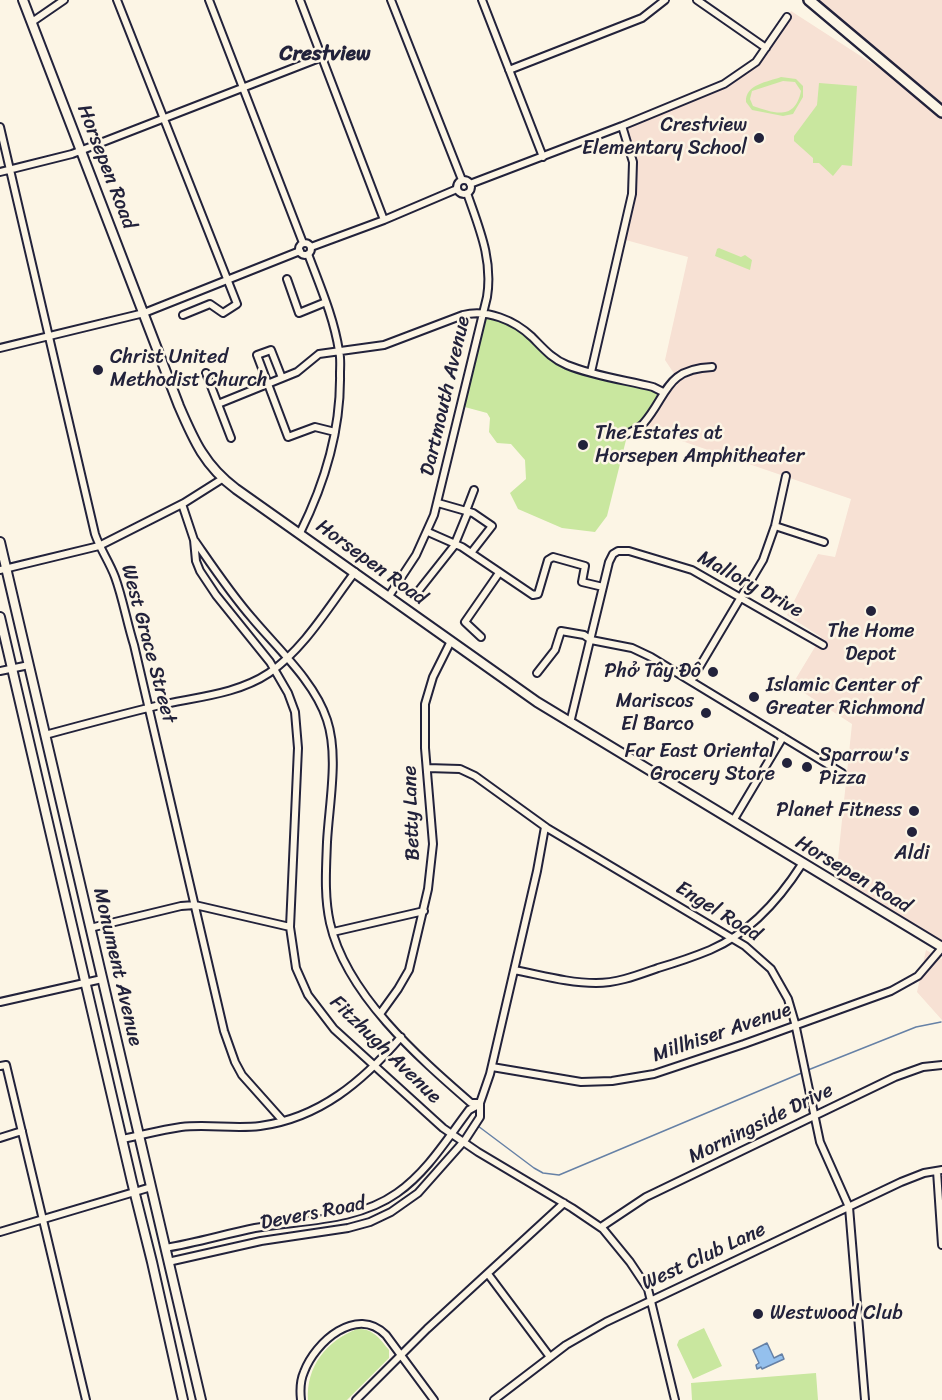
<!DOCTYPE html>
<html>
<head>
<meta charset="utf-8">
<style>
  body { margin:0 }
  canvas { display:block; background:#fcf5e5 }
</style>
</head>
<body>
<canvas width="942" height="1400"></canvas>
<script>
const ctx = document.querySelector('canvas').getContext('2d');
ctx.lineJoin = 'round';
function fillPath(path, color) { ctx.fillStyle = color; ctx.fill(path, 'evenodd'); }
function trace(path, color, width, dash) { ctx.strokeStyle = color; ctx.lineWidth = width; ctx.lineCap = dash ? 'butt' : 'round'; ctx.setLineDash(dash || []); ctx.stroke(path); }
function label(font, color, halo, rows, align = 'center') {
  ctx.font = font + ' Sriracha,sans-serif'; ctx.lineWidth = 5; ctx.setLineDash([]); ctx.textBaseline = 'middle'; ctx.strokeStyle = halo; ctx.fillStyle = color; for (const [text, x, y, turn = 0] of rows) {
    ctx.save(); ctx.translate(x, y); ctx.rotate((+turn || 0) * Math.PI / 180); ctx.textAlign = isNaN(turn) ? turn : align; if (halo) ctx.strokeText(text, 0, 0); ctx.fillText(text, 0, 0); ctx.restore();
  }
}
const built = new Path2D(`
  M 809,0 L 942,0 L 942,944 L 836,878 L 852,724 L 792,685 L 821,637 L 787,615 L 818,554 L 835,557 L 851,499 L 641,427 L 677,378 L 665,360 L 688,257 L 622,239 L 633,165 L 621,126 L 741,75 L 777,37 L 791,11 L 921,95 Z
  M 926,950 L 942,959 L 942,1020 L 917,992 Z`);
const green = new Path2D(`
  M 781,77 L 796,79 L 803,86 L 803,97 L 793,114 L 783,116 L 752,110 L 746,102 C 745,84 768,82 781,77 ZM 783,81 L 795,82 L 801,91 C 795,120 776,114 753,106 L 750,99 L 752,91 Z
  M 819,83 L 857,86 L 852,166 L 842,165 L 833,176 L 819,163 L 813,163 L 813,158 L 794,141 L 794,136 L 817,105 Z
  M 719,248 L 741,257 L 745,255 L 752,260 L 750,270 L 715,256 L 717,249 Z
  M 484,314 L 508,321 L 562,363 L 664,390 L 641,427 L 627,436 L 607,516 L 595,532 L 562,528 L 518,509 L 510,493 L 526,479 L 525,460 L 511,444 L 497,443 L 489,432 L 490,418 L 487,413 L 461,406 Z
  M 704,1328 L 722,1366 L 693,1379 L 677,1345 L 679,1340 Z
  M 357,1329 C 373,1328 380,1339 389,1350 L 389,1358 L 347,1400 L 308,1400 C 306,1367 326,1341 357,1329 Z
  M 816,1373 L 818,1400 L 692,1400 L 691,1383 Z`);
const water = new Path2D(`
  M 767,1343 L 774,1358 L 782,1354 L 784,1359 L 762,1369 L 761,1367 L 757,1369 L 756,1365 L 759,1363 L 753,1350 Z`);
const stream = new Path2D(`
  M 808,1070 L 916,1027 L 941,1022
  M 478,1126 L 534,1168 L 543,1173 L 559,1175 L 804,1072`);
const minor = new Path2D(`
  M 117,0 L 237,304 L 223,313 L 210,304 L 183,315
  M 209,0 L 303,243
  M 300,0 L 384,220
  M 391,0 L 462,180
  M 482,0 L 543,157
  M 697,0 L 766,48
  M 32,22 L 64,0
  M 509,70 L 642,18 L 665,0
  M 0,127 L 95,534 C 100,549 109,561 115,577 C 123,599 127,623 134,645 L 224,1031 L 235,1062 L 242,1075 L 283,1121
  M 0,172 L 72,154 L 322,57
  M457 187a7 7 0 1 1 14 0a7 7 0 1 1-14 0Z
  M 470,184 L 622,126 L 724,84 L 756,62 L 787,17
  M299 249a6 6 0 1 1 12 0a6 6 0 1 1-12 0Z
  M 311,247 L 384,220 L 457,189
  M 287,279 L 299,313 L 326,302
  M 0,348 L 144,313 L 300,251
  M 591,372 L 632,194 L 633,162 L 622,126
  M 206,373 L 231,438
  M 282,378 L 271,350 L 257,355 L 288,437 L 315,427 L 335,432
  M 218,404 L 297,372 L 319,354 L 384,345 L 463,315 C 487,309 514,320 532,337 C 543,348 552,359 567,365 C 594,376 625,380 653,387 L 663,392
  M 627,434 C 632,431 639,428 643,424 C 668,396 664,369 712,367
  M 438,503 L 473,513 L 492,526 L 471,553
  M 182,504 L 194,540 L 196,561 L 200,571 L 216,595 L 270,662 L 288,693 L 295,712 L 298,748 L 290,927 L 296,968 L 308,995 L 334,1029 L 443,1128 L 478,1152 L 572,1208 L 603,1229 L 630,1262 L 648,1289 L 675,1400
  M 466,511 L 474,490
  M 775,526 L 824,542
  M 428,532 L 462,547 L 533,595 L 538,594 L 548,560 L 553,557 L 585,566 L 582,582 L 603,587
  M 300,533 C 325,483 341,430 340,374 C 340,366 341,358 339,351 C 334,318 320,286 308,254
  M 195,541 C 213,567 231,594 252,618 C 277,648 315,682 327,720 C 339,756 329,804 327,842 C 326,869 324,896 330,923 C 346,994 418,1057 471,1103 L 480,1103
  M 0,570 L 99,546 L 184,503 L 222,479
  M 416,594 L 454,546 L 468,512
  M 389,596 L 416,555 L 434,515 L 487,297 C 493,259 479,228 467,193
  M 481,637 L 465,622 L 499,573
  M 0,671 L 29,665
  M 537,673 L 555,650 L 561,631 L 584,635 L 591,640 L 632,648 L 651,657 L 842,773
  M 691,681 L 763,560 L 775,526 L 786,476
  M 570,723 L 609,562 L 613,554 L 618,551 L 629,551 L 692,570 L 823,645
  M 45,735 C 82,725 119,715 156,706 C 194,697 236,695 269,673 C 305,648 329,606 355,572
  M 427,768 L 460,769 L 475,776 L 547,828 L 745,946 L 771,969 L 788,999 L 795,1023 L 820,1142 L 849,1207 L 865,1400
  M 733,821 L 783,737
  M 90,928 L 181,906 L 195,905 L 290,927
  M 333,932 L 424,911
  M 514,970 C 541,975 568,983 596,983 C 618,983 638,975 658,968 C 675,963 693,957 710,950 C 750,933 779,900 802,864
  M 0,1002 L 102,979
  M 380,1014 L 398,989 L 409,970 L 428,889 L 433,844 L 425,748 L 425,704 L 433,677 L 451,641
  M 0,1066 L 6,1065 L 86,1400
  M 492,1067 L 581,1082 L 612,1081 L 654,1074 L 744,1044 L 891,991 L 918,976 L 942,948
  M 0,1138 L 22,1131
  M 122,1139 C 142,1135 161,1130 181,1127 C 207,1124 234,1129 260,1126 C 320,1118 363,1081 401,1037
  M 937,1171 L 942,1245
  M 601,1227 L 646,1197 L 895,1077 L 923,1067 L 942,1065
  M 0,1232 L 151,1187
  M 165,1248 C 196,1243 225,1234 255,1228 C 302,1220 356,1222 397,1193 C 427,1172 447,1139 469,1110 L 480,1104
  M 168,1262 L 261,1241 L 348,1228 L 370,1222 L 391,1212 L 418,1193 L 465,1140 L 480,1117 L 480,1103 L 490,1074 L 537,871 L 545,827
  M 488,1274 L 550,1357
  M 301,1400 C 300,1391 300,1381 304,1372 C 315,1342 357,1305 386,1335 L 434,1400
  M 356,1400 L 427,1329 L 564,1203
  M 494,1400 L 566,1345 L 606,1322 L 901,1182 L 924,1173 L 942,1170`);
const tertiary = new Path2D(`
  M 23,0 L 179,406 C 194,441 205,466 236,489 L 537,702 L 942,947
  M 0,542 L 201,1400
  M 0,617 L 132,1182 L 152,1262 L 183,1400`);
const secondary = new Path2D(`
  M 809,0 L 942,112`);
const markers = [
  [759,138,6,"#22223b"],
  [98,370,6,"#22223b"],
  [583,445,6,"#22223b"],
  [871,611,6,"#22223b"],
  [713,672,6,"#22223b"],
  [754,697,6,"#22223b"],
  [706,713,6,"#22223b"],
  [787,763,6,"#22223b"],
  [807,767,6,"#22223b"],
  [914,811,6,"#22223b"],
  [912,832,6,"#22223b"],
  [758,1314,6,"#22223b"]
];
const poiNames = [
  ["Crestview",747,126],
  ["Elementary School",747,149],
  ["Christ United",110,358,"left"],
  ["Methodist Church",110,381,"left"],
  ["The Estates at",595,434,"left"],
  ["Horsepen Amphitheater",595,457,"left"],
  ["The Home",871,632,"center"],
  ["Depot",871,655,"center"],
  ["Phở Tây Đô",701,672],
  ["Islamic Center of",766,686,"left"],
  ["Greater Richmond",766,709,"left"],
  ["Mariscos",694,702],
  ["El Barco",694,725],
  ["Far East Oriental",775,752],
  ["Grocery Store",775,775],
  ["Sparrow's",819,756,"left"],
  ["Pizza",819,779,"left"],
  ["Planet Fitness",902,811],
  ["Aldi",912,854,"center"],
  ["Westwood Club",770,1314,"left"]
];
const streetNames = [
  ["Horsepen Road",106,167,69],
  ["Dartmouth Avenue",446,396,-77],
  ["Horsepen Road",371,563,36],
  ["Mallory Drive",750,585,29],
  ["West Grace Street",148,644,75],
  ["Betty Lane",412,813,-92],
  ["Horsepen Road",853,875,31],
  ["Engel Road",718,912,32],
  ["Monument Avenue",117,967,77],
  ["Millhiser Avenue",722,1033,-19],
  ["Fitzhugh Avenue",385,1050,44],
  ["Morningside Drive",761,1124,-26],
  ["Devers Road",313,1214,-11],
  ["West Club Lane",704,1257,-25]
];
const neighbourhoodNames = [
  ["Crestview",325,55]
];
fillPath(built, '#f7e1d4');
fillPath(green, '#c9e79f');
fillPath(water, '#94c0ed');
trace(water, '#6681a6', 1.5);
trace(stream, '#6681a6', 1.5);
trace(minor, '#22223b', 10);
trace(tertiary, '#22223b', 12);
trace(secondary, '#22223b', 14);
trace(minor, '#fcf5e5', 6);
trace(tertiary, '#fcf5e5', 8);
trace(secondary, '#fcf5e5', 9);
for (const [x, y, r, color] of markers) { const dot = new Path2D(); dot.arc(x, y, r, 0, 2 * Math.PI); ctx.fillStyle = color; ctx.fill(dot); trace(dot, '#fcf5e5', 2); }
label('20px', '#22223b', '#fcf5e5', poiNames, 'right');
label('20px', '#22223b', '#fcf5e5', streetNames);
label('bold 21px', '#22223b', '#fcf5e5', neighbourhoodNames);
</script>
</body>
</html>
